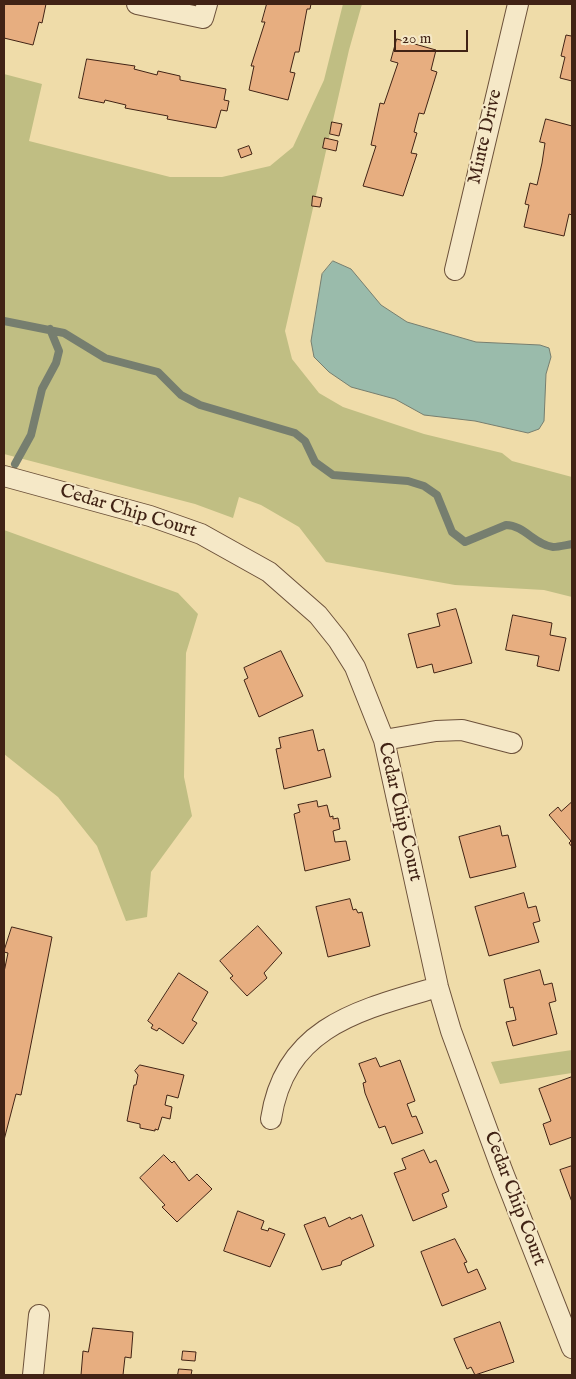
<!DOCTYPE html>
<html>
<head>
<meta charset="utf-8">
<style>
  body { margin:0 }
  #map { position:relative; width:576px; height:1379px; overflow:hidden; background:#efdca9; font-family:"IM FELL English",serif }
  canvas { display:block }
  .frame { position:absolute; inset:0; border:5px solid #412315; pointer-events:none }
  .scale { position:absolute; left:394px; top:30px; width:74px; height:22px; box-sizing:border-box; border:2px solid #412315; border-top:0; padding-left:6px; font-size:15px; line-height:18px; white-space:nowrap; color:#412315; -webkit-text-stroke:4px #f5e8c7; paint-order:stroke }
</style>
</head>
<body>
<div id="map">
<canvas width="576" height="1379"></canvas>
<div class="frame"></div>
<div class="scale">20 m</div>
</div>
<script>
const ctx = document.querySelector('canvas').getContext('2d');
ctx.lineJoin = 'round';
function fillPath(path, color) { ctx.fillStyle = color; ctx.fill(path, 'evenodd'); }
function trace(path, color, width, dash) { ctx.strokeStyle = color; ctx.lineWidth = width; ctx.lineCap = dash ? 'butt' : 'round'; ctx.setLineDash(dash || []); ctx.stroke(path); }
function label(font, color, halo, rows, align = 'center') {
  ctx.font = font + ' "IM FELL English",serif'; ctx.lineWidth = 4; ctx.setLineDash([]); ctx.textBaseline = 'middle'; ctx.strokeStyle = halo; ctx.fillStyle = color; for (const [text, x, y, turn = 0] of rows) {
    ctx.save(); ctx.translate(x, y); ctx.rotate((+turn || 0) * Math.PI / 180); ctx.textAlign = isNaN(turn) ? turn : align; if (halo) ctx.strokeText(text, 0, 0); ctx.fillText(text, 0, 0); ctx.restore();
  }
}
const green = new Path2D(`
  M 343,4 L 362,4 L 349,50 L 285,331 L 292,359 L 319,393 L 343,407 L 424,434 L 502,453 L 512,461 L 572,477 L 572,597 L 544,590 L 455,585 L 326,562 L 299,527 L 261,505 L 239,497 L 233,518 L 195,504 L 4,454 L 4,74 L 42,84 L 29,141 L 170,177 L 222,177 L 270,166 L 293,147 L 324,80 Z
  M 4,530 L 178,593 L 198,614 L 186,653 L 184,777 L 192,816 L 151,872 L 147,917 L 126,921 L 97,846 L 58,797 L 4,754 Z
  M 572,1050 L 572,1073 L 500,1084 L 491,1062 Z`);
const water = new Path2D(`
  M 333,261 L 351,269 L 381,305 L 407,322 L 476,342 L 540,345 L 549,348 L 551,357 L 546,374 L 544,421 L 539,429 L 528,433 L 475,421 L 424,415 L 395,399 L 351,387 L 329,372 L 314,357 L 311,341 L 322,274 Z`);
const stream = new Path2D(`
  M 4,321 L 64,333 L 105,358 L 158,372 L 181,395 L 200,405 L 295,433 L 305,441 L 315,462 L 333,475 L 408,481 L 424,486 L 437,495 L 452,532 L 465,542 L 506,525 C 524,525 535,545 553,547 C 559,547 566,545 572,544
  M 15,464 L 31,435 L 42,389 L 56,363 L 59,351 L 50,329`);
const building = new Path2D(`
  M 5,4 L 46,4 L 42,23 L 39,22 L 33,45 L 4,38 Z
  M 267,4 L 311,4 L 310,9 L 307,9 L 299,52 L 295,52 L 290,72 L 295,73 L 288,100 L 249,90 L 254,66 L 251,66 L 265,22 L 262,22 Z
  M 572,29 L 572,81 L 560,78 L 565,57 L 561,56 L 566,35 L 571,36 Z
  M 397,39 L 436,50 L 431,70 L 437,72 L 424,114 L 419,113 L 414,132 L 417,133 L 411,153 L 417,154 L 403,196 L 363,186 L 376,146 L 371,145 L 380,103 L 384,104 L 398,63 L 391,61 Z
  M 87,59 L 135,66 L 134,69 L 157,75 L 158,71 L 180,76 L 180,80 L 226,89 L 224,100 L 229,101 L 227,111 L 221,110 L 216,128 L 167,119 L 168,116 L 125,108 L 126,105 L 105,100 L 104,103 L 79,98 Z
  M 546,119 L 572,126 L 572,215 L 569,214 L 564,236 L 524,227 L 529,205 L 525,204 L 530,183 L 537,185 L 542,163 L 545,143 L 540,142 Z
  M 332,122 L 342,124 L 339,136 L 330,134 Z
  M 325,138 L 338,141 L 336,151 L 323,148 Z
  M 249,146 L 252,154 L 241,158 L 238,150 Z
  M 313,196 L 322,198 L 320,207 L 312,206 Z
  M 456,609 L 472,663 L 434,673 L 432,664 L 417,668 L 408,634 L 440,626 L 437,614 Z
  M 513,615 L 552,623 L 550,635 L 566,638 L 559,671 L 537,666 L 539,656 L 506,650 Z
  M 281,651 L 303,696 L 259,717 L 244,680 L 248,678 L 244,668 Z
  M 313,730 L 318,751 L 324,749 L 331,777 L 284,789 L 276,749 L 281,748 L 279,738 Z
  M 317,801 L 318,807 L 327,805 L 330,817 L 333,816 L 333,819 L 338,818 L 340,829 L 333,831 L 335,842 L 346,841 L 350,860 L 305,871 L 294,814 L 300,812 L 298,805 Z
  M 572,802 L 572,847 L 569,843 L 571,841 L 549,815 L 558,807 L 561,811 Z
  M 500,826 L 502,836 L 508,835 L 516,867 L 470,878 L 459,837 Z
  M 524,893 L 528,908 L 536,906 L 540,921 L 533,923 L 539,942 L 489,956 L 475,907 Z
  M 350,899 L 353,910 L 356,909 L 358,913 L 362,912 L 370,946 L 328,957 L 316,907 Z
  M 258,926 L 282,953 L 264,973 L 267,978 L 247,996 L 230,978 L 233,976 L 220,961 Z
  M 12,927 L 52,937 L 21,1095 L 16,1094 L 4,1140 L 4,972 L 8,953 L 4,952 Z
  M 540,970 L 544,985 L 552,983 L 556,1001 L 549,1003 L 557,1034 L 513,1046 L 506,1022 L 516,1020 L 513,1007 L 510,1008 L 504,980 Z
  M 179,973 L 208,992 L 192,1020 L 197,1023 L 183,1044 L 159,1028 L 157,1031 L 151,1028 L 153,1025 L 148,1021 Z
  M 376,1058 L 380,1067 L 400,1060 L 415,1101 L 407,1104 L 412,1117 L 416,1116 L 423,1133 L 392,1144 L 385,1126 L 379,1128 L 365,1093 L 363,1083 L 366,1082 L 359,1064 Z
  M 140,1065 L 184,1075 L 178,1098 L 167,1095 L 165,1105 L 172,1107 L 170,1119 L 162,1117 L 158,1130 L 155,1129 L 155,1131 L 140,1128 L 140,1124 L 127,1121 L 134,1085 L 136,1085 L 138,1075 L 135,1071 Z
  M 572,1077 L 572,1137 L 550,1145 L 543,1124 L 551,1121 L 539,1089 Z
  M 424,1150 L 430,1163 L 436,1160 L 449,1191 L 442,1194 L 447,1207 L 413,1221 L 394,1173 L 406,1169 L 402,1159 Z
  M 164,1155 L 172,1163 L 174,1161 L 189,1181 L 197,1174 L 212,1189 L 177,1222 L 162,1207 L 165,1205 L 140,1178 Z
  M 572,1166 L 572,1202 L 560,1170 Z
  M 238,1211 L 264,1221 L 261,1229 L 268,1231 L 269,1228 L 285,1234 L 270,1267 L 224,1251 Z
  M 362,1215 L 374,1246 L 342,1261 L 341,1265 L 322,1270 L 304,1225 L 325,1217 L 329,1227 L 350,1217 L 351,1219 Z
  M 455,1239 L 467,1262 L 464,1263 L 468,1273 L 477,1269 L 486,1289 L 442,1306 L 421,1252 Z
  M 500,1322 L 514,1362 L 475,1375 L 471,1367 L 467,1369 L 454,1339 Z
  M 93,1328 L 133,1332 L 131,1358 L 125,1357 L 123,1375 L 81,1375 L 83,1351 L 88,1352 Z
  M 183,1351 L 196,1352 L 195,1361 L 182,1360 Z
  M 179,1369 L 192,1370 L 191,1375 L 178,1375 Z`);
const street = new Path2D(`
  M 137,4 L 203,18 L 207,4
  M 455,270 L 518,4
  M 4,476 L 150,516 L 201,534 L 269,572 L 318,615 L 338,640 L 355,667 L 384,740 L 438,987 L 451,1031 L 502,1170 L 572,1348
  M 384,740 L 436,731 L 462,730 L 512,743
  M 271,1119 C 285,1026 360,1010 438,987
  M 33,1375 L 39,1315`);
const streetNames = [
  ["Minte Drive",486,137,-77],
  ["Cedar Chip Court",128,512,17],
  ["Cedar Chip Court",399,812,77],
  ["Cedar Chip Court",514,1199,69]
];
fillPath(green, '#c0be83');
fillPath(water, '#9abbab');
trace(water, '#767e6f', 1);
trace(stream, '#767e6f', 8);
fillPath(building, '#e7ae80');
trace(building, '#412315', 1);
trace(street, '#6c513a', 22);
trace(street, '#f5e8c7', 20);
label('19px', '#412315', '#f5e8c7', streetNames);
</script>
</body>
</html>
